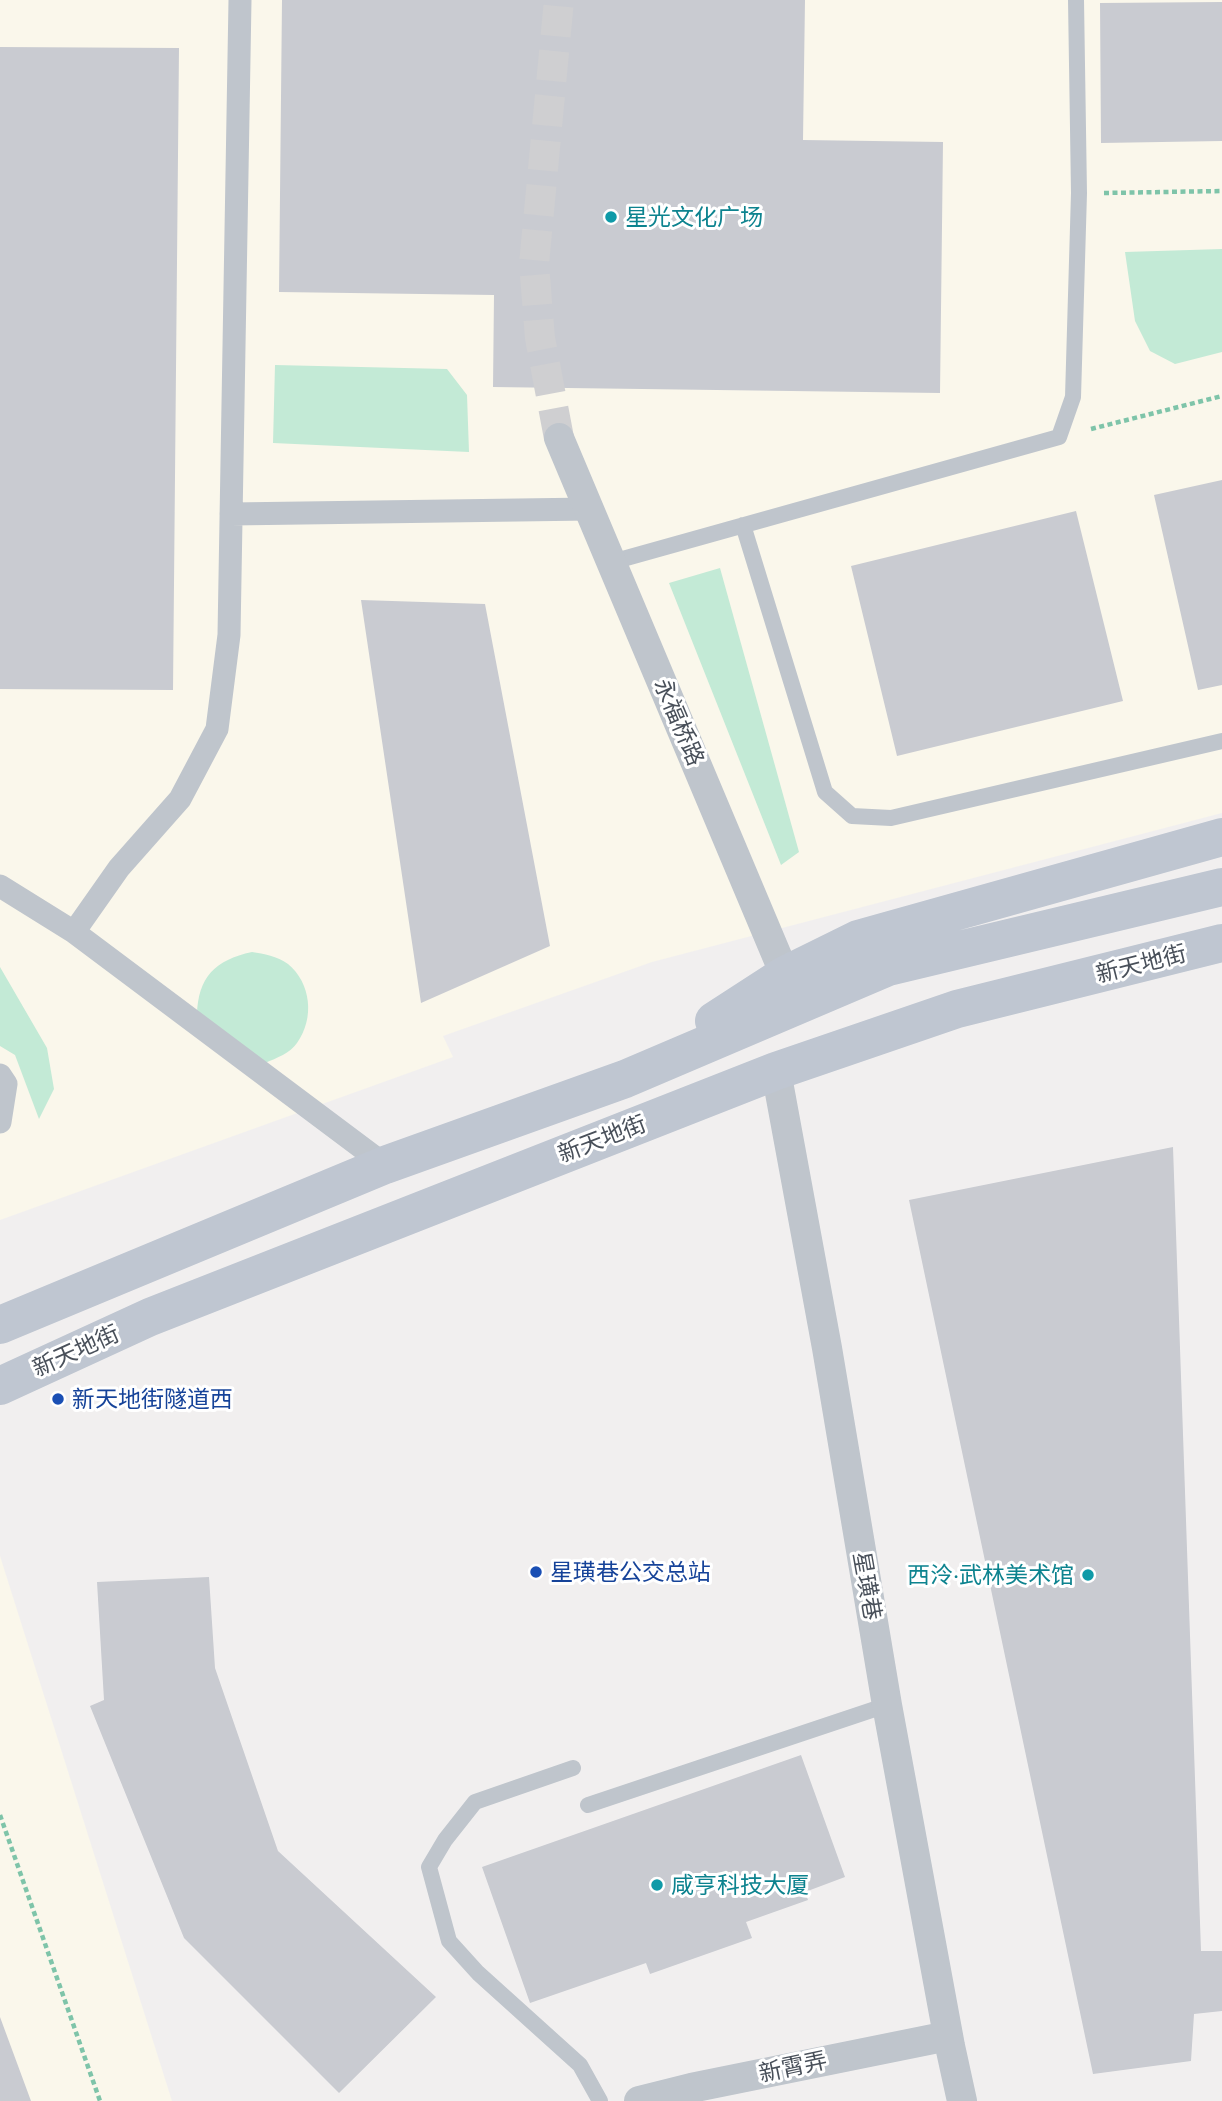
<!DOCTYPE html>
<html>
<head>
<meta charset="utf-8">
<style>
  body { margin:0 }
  canvas { display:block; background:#f1efef }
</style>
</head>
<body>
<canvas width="1222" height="2101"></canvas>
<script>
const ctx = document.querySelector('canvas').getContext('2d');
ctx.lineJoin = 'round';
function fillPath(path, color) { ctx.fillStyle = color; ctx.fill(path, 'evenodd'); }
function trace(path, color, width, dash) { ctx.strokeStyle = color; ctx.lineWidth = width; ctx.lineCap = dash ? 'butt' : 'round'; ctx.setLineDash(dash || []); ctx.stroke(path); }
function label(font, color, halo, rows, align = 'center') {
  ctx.font = font + ' Ubuntu,"Noto Sans SC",sans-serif'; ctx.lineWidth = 6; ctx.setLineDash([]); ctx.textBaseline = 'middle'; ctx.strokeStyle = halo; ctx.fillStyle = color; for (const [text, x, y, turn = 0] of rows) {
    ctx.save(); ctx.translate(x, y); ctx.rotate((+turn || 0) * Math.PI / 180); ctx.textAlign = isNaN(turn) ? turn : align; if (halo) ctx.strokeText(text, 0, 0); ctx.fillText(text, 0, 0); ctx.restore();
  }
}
const commercial = new Path2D(`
  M 0,0 L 1222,0 L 1222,813 L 652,962 L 443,1036 L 453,1057 L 0,1220 Z
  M 0,1556 L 172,2101 L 0,2101 Z`);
const green = new Path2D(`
  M 1222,249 L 1222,352 L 1175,364 L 1150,351 L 1135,321 L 1125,252 Z
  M 275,365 L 447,369 L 467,395 L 469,452 L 273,443 Z
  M 720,568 L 799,852 L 781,865 L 669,583 Z
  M 252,952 C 264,954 277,956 288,964 C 311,983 315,1018 297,1043 C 290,1053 277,1058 265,1063 L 197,1015 C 198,977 215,960 252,952 Z
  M 0,967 L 47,1048 L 54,1089 L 39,1119 L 15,1055 L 0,1046 Z`);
const building = new Path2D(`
  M 282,0 L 805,0 L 803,140 L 943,142 L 940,393 L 493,387 L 494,295 L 279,292 Z
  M 1222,2 L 1222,141 L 1101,143 L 1100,3 Z
  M 0,47 L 179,48 L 173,690 L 0,689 Z
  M 1222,480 L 1222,685 L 1198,690 L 1154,495 Z
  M 1076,511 L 1123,701 L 897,756 L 851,566 Z
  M 361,600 L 485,604 L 550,946 L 421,1003 Z
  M 1173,1147 L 1201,1951 L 1222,1951 L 1222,2011 L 1194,2014 L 1191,2061 L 1093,2074 L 909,1200 Z
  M 209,1577 L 215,1668 L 278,1851 L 436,1997 L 339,2093 L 184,1938 L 90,1706 L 104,1700 L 97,1582 Z
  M 801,1755 L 845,1877 L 805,1892 L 808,1900 L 746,1922 L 752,1938 L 650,1974 L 646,1963 L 530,2003 L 482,1867 Z
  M 0,2017 L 31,2101 L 0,2101 Z`);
const minorTunnel = new Path2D(`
  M 559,438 L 540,338 L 534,264 L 559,0`);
const path = new Path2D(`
  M 1104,193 L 1222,191
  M 1091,429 L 1222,396
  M 0,1815 L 100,2101`);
const service = new Path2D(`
  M 743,525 L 825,792 L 852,816 L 891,818 L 1222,741
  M 612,562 L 1059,437 L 1073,397 L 1079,193 L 1076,0
  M 573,1768 L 475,1802 L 445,1840 L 429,1867 L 449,1941 L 478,1973 L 580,2065 L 600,2101
  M 588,1805 L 887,1705`);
const pedestrian = new Path2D(`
  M 240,0 L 229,635 L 217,729 L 180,799 L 119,868 L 74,932 L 385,1165
  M 231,514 L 590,509
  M 0,886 L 74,932
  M 0,1075 L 6,1084 L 0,1122`);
const minor = new Path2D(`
  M 559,438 L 785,975 L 787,994
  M 776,1071 L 827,1348 L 887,1705 L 950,2046 L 962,2101
  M 639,2101 L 691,2088 L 948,2036`);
const secondary = new Path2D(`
  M 714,1021 L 785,975 L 858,939 L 1222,837
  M 0,1325 L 385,1165 L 625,1079 L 888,967 L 1222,887
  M 0,1386 L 150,1317 L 776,1071 L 957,1009 L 1222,943`);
const markers = [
  [611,217,7,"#0f9aa8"],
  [58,1399,7,"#1a4fb4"],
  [536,1572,7,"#1a4fb4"],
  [1088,1575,7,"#0f9aa8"],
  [657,1885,7,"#0f9aa8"]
];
const cultureNames = [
  ["星光文化广场",625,217],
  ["西泠·武林美术馆",1074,1575,"right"],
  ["咸亨科技大厦",671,1885]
];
const streetNames = [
  ["永福桥路",679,722,67],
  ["新天地街",1141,964,-14],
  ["新天地街",602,1139,-21],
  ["新天地街",76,1351,-24],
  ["星璜巷",867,1586,80],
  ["新霄弄",793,2067,-12]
];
const transitNames = [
  ["新天地街隧道西",72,1399],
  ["星璜巷公交总站",550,1572]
];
fillPath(commercial, '#faf7eb');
fillPath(green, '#c3ead6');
fillPath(building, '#c9cbd1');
trace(minorTunnel, '#cfcfd1', 30, [30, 15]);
trace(path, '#7ec4a9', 4.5, [5, 3.5]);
trace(service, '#bfc5cc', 16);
trace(pedestrian, '#bfc5cc', 23);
trace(minor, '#bfc5cc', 30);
trace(secondary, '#bfc6d1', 38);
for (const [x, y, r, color] of markers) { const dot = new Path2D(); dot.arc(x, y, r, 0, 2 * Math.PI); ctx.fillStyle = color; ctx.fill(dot); trace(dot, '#fff', 2.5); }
label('23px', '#0d838f', '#fff', cultureNames, 'left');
label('23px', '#49505a', '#fff', streetNames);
label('23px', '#164399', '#fff', transitNames, 'left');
</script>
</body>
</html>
